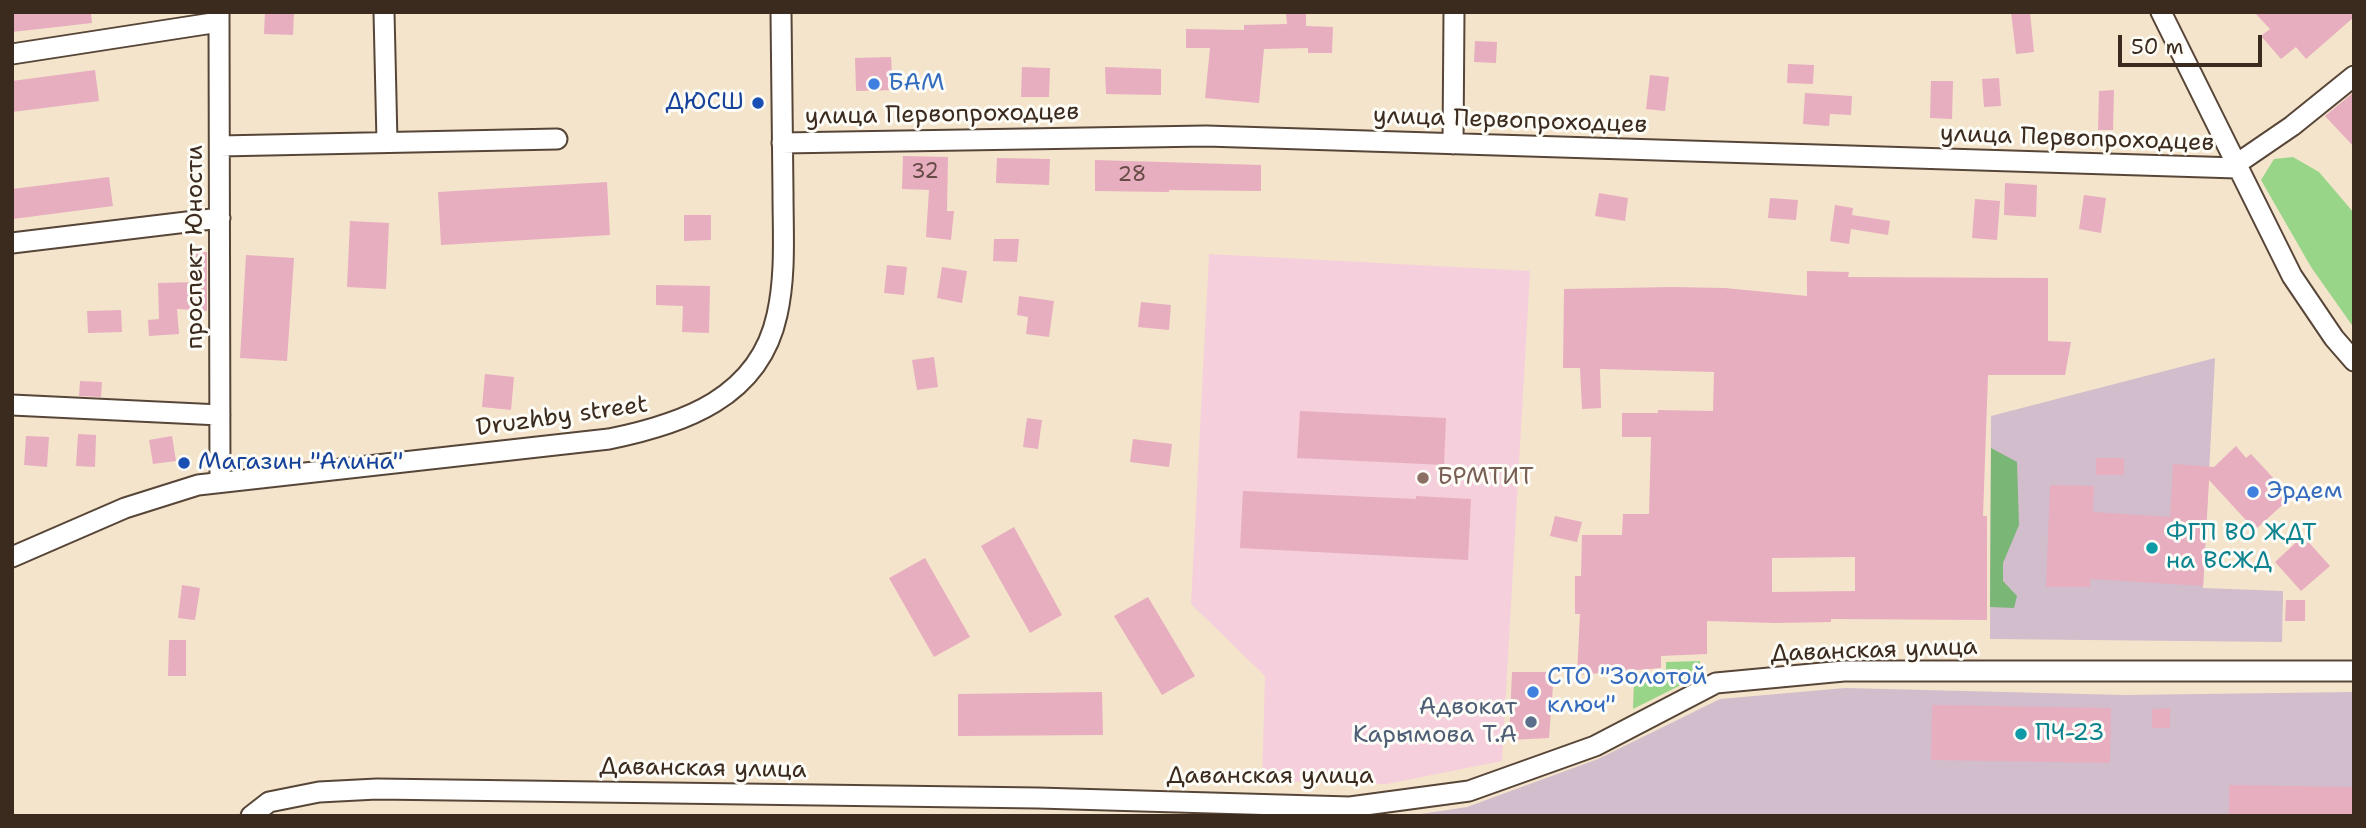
<!DOCTYPE html>
<html>
<head>
<meta charset="utf-8">
<style>
  body { margin:0 }
  #map { position:relative; width:2366px; height:828px; overflow:hidden; background:#f4e4cb; font-family:"Shantell Sans",sans-serif }
  canvas { display:block }
  .frame { position:absolute; inset:0; border:14px solid #3b2a1e; pointer-events:none }
  .scale { position:absolute; left:2118px; top:35px; width:144px; height:32px; box-sizing:border-box; border:4px solid #3b2a1e; border-top:0; padding-left:9px; font-size:21px; line-height:24px; white-space:nowrap; color:#3b2a1e; -webkit-text-stroke:5px #fdfcf7; paint-order:stroke }
</style>
</head>
<body>
<div id="map">
<canvas width="2366" height="828"></canvas>
<div class="frame"></div>
<div class="scale">50 m</div>
</div>
<script>
const ctx = document.querySelector('canvas').getContext('2d');
ctx.lineJoin = 'round';
function fillPath(path, color) { ctx.fillStyle = color; ctx.fill(path, 'evenodd'); }
function trace(path, color, width, dash) { ctx.strokeStyle = color; ctx.lineWidth = width; ctx.lineCap = dash ? 'butt' : 'round'; ctx.setLineDash(dash || []); ctx.stroke(path); }
function label(font, color, halo, rows, align = 'center') {
  ctx.font = font + ' "Shantell Sans",sans-serif'; ctx.lineWidth = 6; ctx.setLineDash([]); ctx.textBaseline = 'middle'; ctx.strokeStyle = halo; ctx.fillStyle = color; for (const [text, x, y, turn = 0] of rows) {
    ctx.save(); ctx.translate(x, y); ctx.rotate((+turn || 0) * Math.PI / 180); ctx.textAlign = isNaN(turn) ? turn : align; if (halo) ctx.strokeText(text, 0, 0); ctx.fillText(text, 0, 0); ctx.restore();
  }
}
const built = new Path2D(`
  M 1209,254 L 1530,271 L 1502,761 L 1387,784 L 1262,781 L 1265,676 L 1191,604 Z`);
const industrial = new Path2D(`
  M 2215,358 L 2203,588 L 2283,591 L 2282,642 L 1990,639 L 1991,416 Z
  M 1845,688 L 2124,695 L 2354,692 L 2354,816 L 1408,816 L 1467,807 L 1598,759 L 1720,699 Z`);
const green = new Path2D(`
  M 2293,157 L 2319,172 L 2354,213 L 2354,328 L 2311,267 L 2261,180 L 2274,159 Z
  M 1700,661 L 1699,676 L 1633,709 L 1634,679 L 1666,675 L 1666,662 Z`);
const forest = new Path2D(`
  M 1991,448 L 2017,462 L 2019,525 L 2003,563 L 2003,581 L 2017,596 L 2014,608 L 1990,607 Z`);
const building = new Path2D(`
  M 12,12 L 91,12 L 92,23 L 12,32 Z
  M 265,12 L 294,12 L 293,35 L 264,34 Z
  M 2011,12 L 2030,12 L 2034,52 L 2016,54 Z
  M 2254,12 L 2354,12 L 2354,17 L 2306,59 L 2296,47 L 2281,59 L 2261,36 L 2270,29 Z
  M 1306,13 L 1306,26 L 1333,27 L 1332,53 L 1308,53 L 1308,48 L 1264,49 L 1259,103 L 1205,98 L 1210,48 L 1186,48 L 1186,29 L 1244,30 L 1244,25 L 1287,24 L 1286,14 Z
  M 1475,41 L 1497,42 L 1496,63 L 1474,62 Z
  M 891,57 L 893,90 L 856,91 L 855,58 Z
  M 1788,64 L 1814,65 L 1813,84 L 1787,83 Z
  M 1022,67 L 1050,68 L 1049,97 L 1021,97 Z
  M 1105,67 L 1161,69 L 1161,95 L 1106,94 Z
  M 95,70 L 99,101 L 12,112 L 12,81 Z
  M 1650,75 L 1669,77 L 1665,111 L 1646,109 Z
  M 1999,78 L 2001,106 L 1984,107 L 1982,79 Z
  M 1931,81 L 1953,81 L 1952,119 L 1930,118 Z
  M 2114,90 L 2113,130 L 2098,130 L 2099,91 Z
  M 2354,92 L 2354,147 L 2325,116 Z
  M 1805,93 L 1852,96 L 1851,115 L 1830,114 L 1829,126 L 1803,124 Z
  M 903,156 L 948,157 L 947,211 L 954,211 L 951,240 L 926,237 L 929,190 L 902,189 Z
  M 997,158 L 1050,159 L 1049,185 L 996,183 Z
  M 1095,160 L 1261,165 L 1261,191 L 1169,190 L 1169,192 L 1095,191 Z
  M 109,177 L 113,206 L 13,219 L 12,189 Z
  M 607,182 L 610,235 L 441,245 L 438,192 Z
  M 2005,183 L 2037,185 L 2036,217 L 2004,215 Z
  M 1599,193 L 1628,198 L 1625,221 L 1595,216 Z
  M 2084,195 L 2106,198 L 2101,233 L 2079,229 Z
  M 1770,198 L 1798,200 L 1796,220 L 1768,218 Z
  M 1975,199 L 2000,201 L 1997,240 L 1972,238 Z
  M 1835,205 L 1853,208 L 1852,215 L 1890,221 L 1888,235 L 1851,229 L 1849,244 L 1830,241 Z
  M 684,215 L 711,215 L 711,240 L 684,241 Z
  M 350,221 L 389,223 L 386,289 L 347,287 Z
  M 994,239 L 1019,239 L 1017,262 L 993,261 Z
  M 196,252 L 207,252 L 207,311 L 177,309 L 179,334 L 149,336 L 148,320 L 159,319 L 158,283 L 195,282 Z
  M 246,255 L 294,258 L 287,361 L 240,358 Z
  M 887,265 L 907,267 L 904,295 L 884,293 Z
  M 942,267 L 967,271 L 962,303 L 937,298 Z
  M 1807,271 L 1849,272 L 1848,277 L 2048,278 L 2048,341 L 2071,342 L 2065,375 L 1988,375 L 1983,516 L 1987,516 L 1987,620 L 1831,619 L 1831,622 L 1775,623 L 1707,621 L 1707,654 L 1661,656 L 1661,668 L 1577,675 L 1580,614 L 1575,614 L 1575,576 L 1581,576 L 1582,535 L 1622,535 L 1623,514 L 1649,514 L 1651,437 L 1622,437 L 1622,413 L 1658,413 L 1658,410 L 1713,411 L 1714,372 L 1600,369 L 1601,408 L 1582,409 L 1580,368 L 1563,368 L 1564,289 L 1672,287 L 1725,288 L 1807,296 ZM 1855,557 L 1855,591 L 1772,592 L 1772,558 Z
  M 656,285 L 710,286 L 709,333 L 682,332 L 683,306 L 656,305 Z
  M 1019,296 L 1054,301 L 1049,337 L 1026,334 L 1028,317 L 1017,315 Z
  M 1141,302 L 1171,305 L 1169,330 L 1138,327 Z
  M 121,310 L 122,332 L 88,333 L 87,311 Z
  M 934,357 L 938,387 L 917,390 L 912,360 Z
  M 485,374 L 514,377 L 511,410 L 482,407 Z
  M 80,381 L 102,382 L 101,397 L 79,396 Z
  M 1300,411 L 1446,418 L 1444,465 L 1297,458 Z
  M 1027,418 L 1042,420 L 1038,449 L 1023,447 Z
  M 78,434 L 96,435 L 95,467 L 76,466 Z
  M 26,436 L 49,437 L 47,467 L 24,465 Z
  M 172,436 L 176,461 L 153,464 L 149,440 Z
  M 1133,439 L 1172,444 L 1169,467 L 1130,462 Z
  M 2236,446 L 2246,458 L 2251,454 L 2291,497 L 2255,530 L 2209,480 L 2203,586 L 2090,579 L 2090,587 L 2046,587 L 2050,485 L 2094,486 L 2093,512 L 2170,517 L 2173,464 L 2214,467 Z
  M 2096,458 L 2124,458 L 2124,475 L 2096,475 Z
  M 1243,491 L 1416,499 L 1416,496 L 1471,499 L 1468,560 L 1240,548 Z
  M 1555,516 L 1582,522 L 1577,542 L 1550,536 Z
  M 1014,527 L 1062,615 L 1030,633 L 981,546 Z
  M 2303,536 L 2330,566 L 2301,591 L 2275,562 Z
  M 925,558 L 970,637 L 934,657 L 889,578 Z
  M 182,585 L 200,588 L 195,620 L 178,618 Z
  M 1148,597 L 1195,676 L 1162,695 L 1114,616 Z
  M 2286,600 L 2305,600 L 2305,621 L 2285,621 Z
  M 169,640 L 186,640 L 186,676 L 168,676 Z
  M 1512,672 L 1554,672 L 1549,738 L 1509,740 Z
  M 1102,692 L 1103,735 L 958,736 L 958,694 Z
  M 1932,705 L 2111,708 L 2110,763 L 1931,760 Z
  M 2170,708 L 2170,728 L 2152,728 L 2152,709 Z
  M 2229,785 L 2354,787 L 2354,816 L 2229,816 Z`);
const minor = new Path2D(`
  M 219,12 L 220,482
  M 384,12 L 387,142
  M 2161,12 L 2292,276 L 2334,338 L 2354,361
  M 12,54 L 219,22
  M 782,143 L 1206,136 L 2237,168
  M 1453,144 L 1454,12
  M 220,146 L 557,139
  M 2235,165 L 2292,126 L 2354,76
  M 12,243 L 220,218
  M 12,405 L 220,415
  M 12,557 L 125,508 L 198,485 L 609,439 C 683,424 759,398 777,315 C 786,275 783,233 783,193 C 782,133 782,72 781,12
  M 251,816 L 269,802 L 319,792 L 377,789 L 1038,798 L 1350,807 L 1469,791 L 1595,746 L 1716,683 L 1844,671 L 2354,671`);
const markers = [
  [874,84,7,"#3f7fe0"],
  [758,103,7,"#1a4fb4"],
  [184,463,7,"#1a4fb4"],
  [1423,478,7,"#8d6e63"],
  [2253,492,7,"#3f7fe0"],
  [2152,548,7,"#0f9aa8"],
  [1533,692,7,"#3f7fe0"],
  [1531,722,7,"#5c6f8a"],
  [2021,734,7,"#0f9aa8"]
];
const numberNames = [
  ["32",925,173],
  ["28",1132,176]
];
const shopNames = [
  ["БАМ",888,84],
  ["Эрдем",2267,492],
  ["СТО \"Золотой",1547,678],
  ["ключ\"",1547,706]
];
const transitNames = [
  ["ДЮСШ",744,103],
  ["Магазин \"Алина\"",198,463,"left"]
];
const streetNames = [
  ["улица Первопроходцев",942,115,-1],
  ["улица Первопроходцев",1510,121,2],
  ["улица Первопроходцев",2077,139,2],
  ["проспект Юности",196,247,-90],
  ["Druzhby street",562,417,-8],
  ["Даванская улица",1874,651,-2],
  ["Даванская улица",703,769,1],
  ["Даванская улица",1270,777]
];
const educationNames = [
  ["БРМТИТ",1437,478]
];
const cultureNames = [
  ["ФГП ВО ЖДТ",2166,534],
  ["на ВСЖД",2166,562],
  ["ПЧ-23",2035,734]
];
const serviceNames = [
  ["Адвокат",1517,708],
  ["Карымова Т.А",1517,736]
];
fillPath(built, '#f5cfdb');
fillPath(industrial, '#d1bdcc');
fillPath(green, '#98d589');
fillPath(forest, '#7ab675');
fillPath(building, '#e7aebf');
trace(minor, '#574638', 23);
trace(minor, '#fff', 19);
for (const [x, y, r, color] of markers) { const dot = new Path2D(); dot.arc(x, y, r, 0, 2 * Math.PI); ctx.fillStyle = color; ctx.fill(dot); trace(dot, '#fdfcf7', 2.5); }
label('21px', '#664b46', null, numberNames);
label('24px', '#366cbe', '#fdfcf7', shopNames, 'left');
label('24px', '#164399', '#fdfcf7', transitNames, 'right');
label('24px', '#3b2a1e', '#fdfcf7', streetNames);
label('24px', '#785e54', '#fdfcf7', educationNames, 'left');
label('24px', '#0d838f', '#fdfcf7', cultureNames, 'left');
label('24px', '#4e5e75', '#fdfcf7', serviceNames, 'right');
</script>
</body>
</html>
